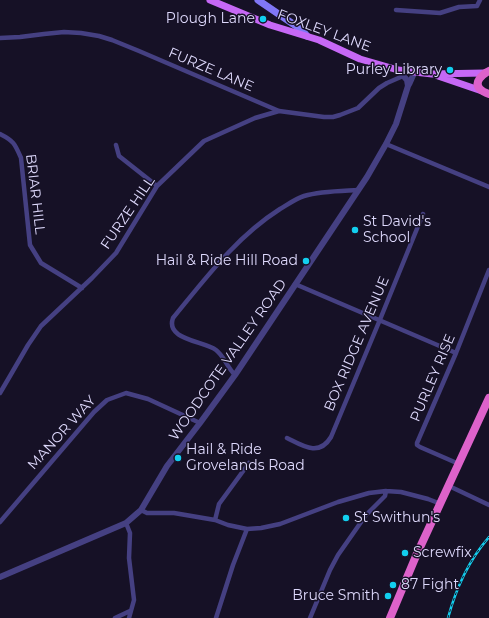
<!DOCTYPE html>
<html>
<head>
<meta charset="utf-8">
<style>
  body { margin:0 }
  canvas { display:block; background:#161126 }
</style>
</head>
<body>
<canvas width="489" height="618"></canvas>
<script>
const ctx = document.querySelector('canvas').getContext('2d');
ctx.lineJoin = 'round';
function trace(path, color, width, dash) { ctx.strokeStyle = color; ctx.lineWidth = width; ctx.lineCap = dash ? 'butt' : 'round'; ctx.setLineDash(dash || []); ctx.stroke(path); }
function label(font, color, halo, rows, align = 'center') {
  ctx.font = font + ' Montserrat,sans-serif'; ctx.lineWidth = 3; ctx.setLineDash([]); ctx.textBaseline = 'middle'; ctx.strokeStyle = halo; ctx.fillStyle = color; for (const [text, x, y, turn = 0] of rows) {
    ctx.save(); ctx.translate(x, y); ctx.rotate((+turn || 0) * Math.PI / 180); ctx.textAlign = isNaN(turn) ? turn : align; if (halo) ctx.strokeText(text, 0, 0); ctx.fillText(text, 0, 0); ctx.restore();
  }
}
const minor = new Path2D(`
  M 396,10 L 440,13 L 459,7 L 477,6 L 480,0
  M 0,38 L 20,37 L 44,34 L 64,32 L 81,33 L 99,36 L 112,40 L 139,51 L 279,111 L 324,117 L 333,117 L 340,115 L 358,108 L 379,88 L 387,83 L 403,76
  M 0,134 C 14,141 15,144 21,158 L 30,245 L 41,263 L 82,288
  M 386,144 L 489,187
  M 116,145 L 119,156 L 157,186
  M 295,284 L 456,353
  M 235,375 C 227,367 224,356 216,350 C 204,341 165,340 173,318 C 205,279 236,237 280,209 C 287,205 295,199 304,196 C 321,191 340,191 358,190
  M 0,393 L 10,376 L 28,345 L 41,326 L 92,278 L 116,253 L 157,186 L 204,141 L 255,118 L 279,111
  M 287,438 C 303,446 319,457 331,437 L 379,322 L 423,214
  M 459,464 L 420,447 L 417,445 L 417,443 L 456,353 L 489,270
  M 449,486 L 489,505
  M 141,510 L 147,513 L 174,513 L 215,520 L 228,525 L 247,529 L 261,528 L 280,524 L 338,502 L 369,493 L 386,491 L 401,492 L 428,499 L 441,504
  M 215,520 L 219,504 L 249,463
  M 0,522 L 94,412 L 107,400 L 126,393 L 148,399 L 200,423
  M 126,523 L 130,533 L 129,558 L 134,600 L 129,618
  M 115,618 L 130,611
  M 216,618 L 233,565 L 247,529
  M 310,618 L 330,570 L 338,555 L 366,515 L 385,496 L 386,491`);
const tertiary = new Path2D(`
  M 398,70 L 407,80 L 408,86
  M 0,577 L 126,523 L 141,510 L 167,466 L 200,423 L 235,375 L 367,177 L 386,144 L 396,124 L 408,86 C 411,82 412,76 415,72`);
const secondary = new Path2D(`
  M 258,0 L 302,30 L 307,36`);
const primary = new Path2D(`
  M 210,0 L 270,25 L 319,40 L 360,59 L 398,70 L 432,74 L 484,73
  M 438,76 L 482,91`);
const trunk = new Path2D(`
  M 489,71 C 483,74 473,82 480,89 C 482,91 486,93 489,94
  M 390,618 L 416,556 L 489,398`);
const rail = new Path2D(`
  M 448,618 C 456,588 469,560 489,537`);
const markers = [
  [263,19,4,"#12cfef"],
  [450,70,4,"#12cfef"],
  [355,230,4,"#12cfef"],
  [306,261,4,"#12cfef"],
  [178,458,4,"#12cfef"],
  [346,518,4,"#12cfef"],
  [405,553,4,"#12cfef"],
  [393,585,4,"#12cfef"],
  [388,596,4,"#12cfef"]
];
const poiNames = [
  ["Plough Lane",255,19,"right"],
  ["Purley Library",442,70,"right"],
  ["St David's",363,222],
  ["School",363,238],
  ["Hail & Ride Hill Road",298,261,"right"],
  ["Hail & Ride",186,450],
  ["Grovelands Road",186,466],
  ["St Swithun's",354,518],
  ["Screwfix",413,553],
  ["87 Fight",401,585],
  ["Bruce Smith",380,596,"right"]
];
const streetNames = [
  ["FOXLEY LANE",324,31,20],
  ["FURZE LANE",211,70,23],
  ["BRIAR HILL",35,194,83],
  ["FURZE HILL",128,213,-56],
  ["BOX RIDGE AVENUE",357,344,-67],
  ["WOODCOTE VALLEY ROAD",228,360,-55],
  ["PURLEY RISE",433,378,-67],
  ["MANOR WAY",62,433,-48]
];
trace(minor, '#454082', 4.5);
trace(tertiary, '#454082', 6);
trace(secondary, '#8077f6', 7);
trace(primary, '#c668f5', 7);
trace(trunk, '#dd62ca', 8);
trace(rail, '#12cfef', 2.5);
trace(rail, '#161126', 1, [3]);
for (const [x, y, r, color] of markers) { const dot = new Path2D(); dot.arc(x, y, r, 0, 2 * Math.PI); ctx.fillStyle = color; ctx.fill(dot); trace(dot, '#161126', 1.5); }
label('14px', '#ded9fc', '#161126', poiNames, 'left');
label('14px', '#ded9fc', '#161126', streetNames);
</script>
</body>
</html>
